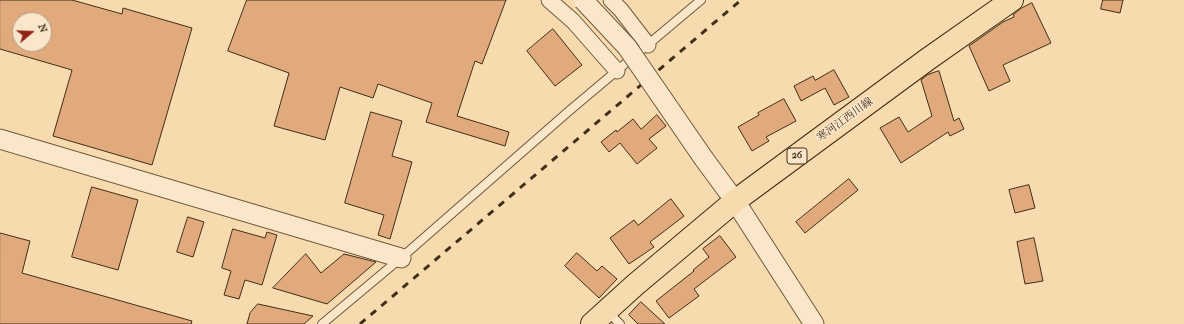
<!DOCTYPE html>
<html>
<head>
<meta charset="utf-8">
<style>
  body { margin:0 }
  #map { position:relative; width:1184px; height:324px; overflow:hidden; background:#f7daae; font-family:"IM FELL French Canon",serif }
  canvas { display:block }
  .north { position:absolute; left:12px; top:12px; width:40px; height:40px; box-sizing:border-box; background:#fae7ca; border:1px solid #b09d83; border-radius:50%; rotate:71deg; font-size:11px; font-weight:700; line-height:16px; text-align:center; color:#402e18 }
  .north::after { content:''; display:block; margin:auto; width:14px; height:18px; background:#8f2418; clip-path:polygon(50% 0,100% 100%,50% 72%,0 100%) }
</style>
</head>
<body>
<div id="map">
<canvas width="1184" height="324"></canvas>
<div class="north">N</div>
</div>
<script>
const ctx = document.querySelector('canvas').getContext('2d');
ctx.lineJoin = 'round';
function fillPath(path, color) { ctx.fillStyle = color; ctx.fill(path, 'evenodd'); }
function trace(path, color, width, dash) { ctx.strokeStyle = color; ctx.lineWidth = width; ctx.lineCap = dash ? 'butt' : 'round'; ctx.setLineDash(dash || []); ctx.stroke(path); }
function label(font, color, halo, rows, align = 'center') {
  ctx.font = font + ' "IM FELL French Canon","Noto Serif JP",serif'; ctx.lineWidth = 3; ctx.setLineDash([]); ctx.textBaseline = 'middle'; ctx.strokeStyle = halo; ctx.fillStyle = color; for (const [text, x, y, turn = 0] of rows) {
    ctx.save(); ctx.translate(x, y); ctx.rotate((+turn || 0) * Math.PI / 180); ctx.textAlign = isNaN(turn) ? turn : align; if (halo) ctx.strokeText(text, 0, 0); ctx.fillText(text, 0, 0); ctx.restore();
  }
}
const building = new Path2D(`
  M 0,0 L 72,0 L 122,14 L 123,8 L 192,28 L 152,165 L 53,136 L 72,70 L 0,49 ZM 20,20 L 44,20 L 44,44 L 20,44 Z
  M 247,0 L 506,0 L 482,64 L 475,61 L 457,116 L 509,132 L 505,146 L 426,122 L 432,103 L 378,84 L 373,98 L 340,87 L 325,140 L 274,126 L 289,73 L 228,51 Z
  M 1103,0 L 1123,0 L 1120,13 L 1101,9 Z
  M 1032,3 L 1051,43 L 1003,65 L 1010,81 L 989,91 L 969,46 L 1003,22 L 1014,17 L 1013,15 L 1020,9 Z
  M 553,29 L 582,65 L 555,86 L 527,51 Z
  M 834,70 L 849,97 L 834,105 L 825,88 L 801,101 L 794,86 L 813,76 L 815,80 Z
  M 939,71 L 954,121 L 959,118 L 964,129 L 950,136 L 948,132 L 901,163 L 880,128 L 899,117 L 908,132 L 932,116 L 921,80 L 927,75 Z
  M 784,99 L 796,121 L 766,137 L 769,141 L 752,151 L 738,127 L 759,115 L 758,113 Z
  M 371,112 L 402,121 L 392,156 L 412,162 L 390,239 L 378,235 L 384,215 L 345,203 Z
  M 657,115 L 666,126 L 649,139 L 657,148 L 637,164 L 620,143 L 609,152 L 601,142 L 616,130 L 617,132 L 633,119 L 641,129 Z
  M 849,179 L 858,190 L 805,233 L 796,222 Z
  M 1029,185 L 1035,208 L 1015,213 L 1009,190 Z
  M 92,187 L 138,200 L 118,270 L 72,257 Z
  M 671,199 L 684,216 L 650,242 L 654,247 L 629,264 L 610,238 L 634,220 L 638,225 Z
  M 188,217 L 204,222 L 193,257 L 177,252 Z
  M 233,229 L 265,238 L 267,232 L 277,235 L 262,285 L 245,280 L 239,299 L 224,295 L 231,271 L 222,268 Z
  M 0,233 L 30,241 L 22,273 L 192,321 L 191,324 L 0,324 Z
  M 720,236 L 736,257 L 694,289 L 699,296 L 669,318 L 656,301 L 694,271 L 693,270 L 709,257 L 703,249 Z
  M 1034,238 L 1043,281 L 1025,284 L 1017,242 Z
  M 577,253 L 597,271 L 602,266 L 617,279 L 599,298 L 565,266 Z
  M 306,254 L 321,273 L 344,254 L 376,262 L 327,304 L 273,288 Z
  M 641,302 L 665,324 L 638,324 L 629,315 Z
  M 258,304 L 313,316 L 304,324 L 247,324 L 250,313 Z`);
const service = new Path2D(`
  M 607,311 L 620,324
  M 322,324 L 401,258 L 569,111 L 701,0`);
const minor = new Path2D(`
  M 549,0 L 573,21 L 617,71
  M 611,0 L 621,10 L 648,45`);
const tertiary = new Path2D(`
  M 0,139 L 401,258
  M 704,159 L 735,201 L 814,324`);
const primary = new Path2D(`
  M 592,324 L 635,285 L 735,201 L 928,59 L 1012,0`);
const rail = new Path2D(`
  M 360,324 L 741,0`);
const tertiaryBridge = new Path2D(`
  M 583,0 L 627,47 L 704,159`);
const shields = [
  [797,156,20]
];
const shieldNames = [
  ["26",797,156]
];
const streetNames = [
  ["寒河江西川線",845,120,-36]
];
fillPath(building, '#e1aa7d');
trace(building, '#402e18', 1);
trace(service, '#6e593e', 10);
trace(minor, '#6e593e', 17);
trace(tertiary, '#6e593e', 21);
trace(primary, '#402e18', 24);
trace(service, '#fae7ca', 8);
trace(minor, '#fae7ca', 15);
trace(tertiary, '#fae7ca', 19);
trace(primary, '#f7daae', 22);
trace(rail, '#402e18', 3, [7, 7]);
trace(tertiaryBridge, '#6e593e', 21, []);
trace(tertiaryBridge, '#fae7ca', 19);
for (const [x, y, w] of shields) { const box = new Path2D(); box.roundRect(x - w / 2, y - 8, w, 16, 3); ctx.fillStyle = '#fae7ca'; ctx.fill(box); trace(box, '#402e18', 1); }
label('bold 10px', '#402e18', null, shieldNames);
label('11px', '#402e18', '#fae7ca', streetNames);
</script>
</body>
</html>
